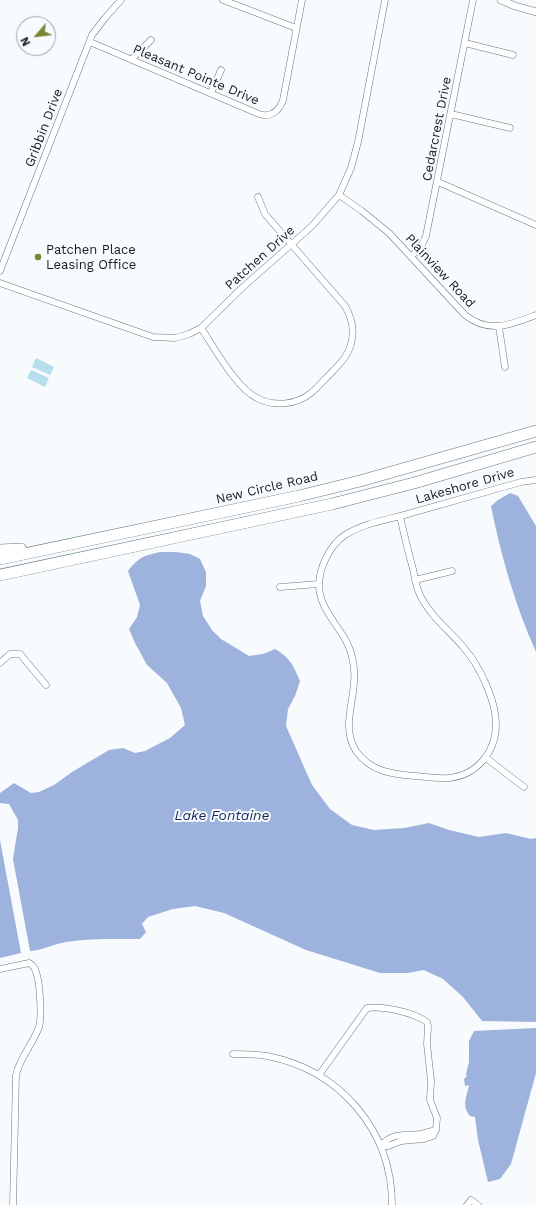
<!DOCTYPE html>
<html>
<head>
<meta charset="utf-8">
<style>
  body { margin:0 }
  #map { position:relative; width:536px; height:1205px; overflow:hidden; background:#f7fbfd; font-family:"Work Sans",sans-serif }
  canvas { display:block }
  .north { position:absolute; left:16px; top:16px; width:40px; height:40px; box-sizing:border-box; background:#f7fbfd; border:1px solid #9da3a5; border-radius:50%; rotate:242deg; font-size:11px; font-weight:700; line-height:16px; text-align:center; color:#151e21 }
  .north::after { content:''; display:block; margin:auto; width:14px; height:18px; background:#7b8633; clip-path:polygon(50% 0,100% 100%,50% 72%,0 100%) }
</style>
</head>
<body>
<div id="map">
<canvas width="536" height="1205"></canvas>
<div class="north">N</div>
</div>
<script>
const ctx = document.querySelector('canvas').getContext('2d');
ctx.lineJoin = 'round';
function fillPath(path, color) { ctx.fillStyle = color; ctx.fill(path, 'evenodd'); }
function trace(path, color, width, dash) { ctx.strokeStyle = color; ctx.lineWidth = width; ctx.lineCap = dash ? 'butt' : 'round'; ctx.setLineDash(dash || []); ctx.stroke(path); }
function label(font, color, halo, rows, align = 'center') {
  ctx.font = font + ' "Work Sans",sans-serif'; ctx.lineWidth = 4; ctx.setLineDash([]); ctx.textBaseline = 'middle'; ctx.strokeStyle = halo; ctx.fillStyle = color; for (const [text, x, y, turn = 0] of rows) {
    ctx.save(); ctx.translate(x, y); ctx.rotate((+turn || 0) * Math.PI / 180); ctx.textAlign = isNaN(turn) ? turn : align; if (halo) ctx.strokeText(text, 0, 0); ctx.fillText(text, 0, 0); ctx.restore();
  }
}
const green = new Path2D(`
  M 36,358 L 54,367 L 50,375 L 32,367 Z
  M 31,370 L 49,378 L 45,387 L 27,378 Z`);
const water = new Path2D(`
  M 510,493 L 518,496 L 536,526 L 536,652 C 515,605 501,556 491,506 L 498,500 Z
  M 160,552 L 176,552 L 190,554 L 200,559 L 206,572 L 206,586 L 200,601 L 203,616 L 212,630 L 221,639 L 249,656 L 263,654 L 275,649 C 290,657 294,667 300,681 L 295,696 L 288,709 L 286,726 L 312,785 L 330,809 L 352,825 L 374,830 L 404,828 L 429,823 L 449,830 L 479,837 L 506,833 L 531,839 L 536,838 L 536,1022 L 482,1021 L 463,997 L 443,979 L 424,970 L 408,973 L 380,973 L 306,950 L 224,913 L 195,906 L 173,909 L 148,917 L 142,924 L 146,932 L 140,939 C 116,939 91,938 66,942 C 54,944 43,950 30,951 L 13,859 L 18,828 L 18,820 L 9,804 L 0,803 L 0,793 L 14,783 L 31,793 L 39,792 L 54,785 L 72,772 L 109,750 L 123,748 L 135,753 L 145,751 L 170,738 L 185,725 L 181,708 L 167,683 L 147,665 L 135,643 L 129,629 L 137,617 L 140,605 L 128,571 C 139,557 143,556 160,552 Z
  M 0,840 L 21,953 L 0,958 Z
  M 536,1028 L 536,1073 L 511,1164 L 500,1179 L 488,1182 L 478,1140 L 475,1117 L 470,1116 C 461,1105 467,1097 469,1085 L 465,1086 L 464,1079 L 467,1076 L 466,1074 L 469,1062 L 469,1041 L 474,1031 Z`);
const minor = new Path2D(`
  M 223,0 L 296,28
  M 90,42 L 259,114 C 271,118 279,111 283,100 L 302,0
  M 465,43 L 513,55
  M 132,59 L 151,40
  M 211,93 L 221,70
  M 451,114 L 510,128
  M 438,182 L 536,225
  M 339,195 L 362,211 L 389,233 L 465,315 C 489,334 510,325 536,315
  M 411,256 L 420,249 L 426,236 L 473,0
  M 0,271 L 92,35 L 105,18 L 121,0
  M 0,283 L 153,337 L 175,338 L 189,334 L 201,328 L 243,287 L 312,226 L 339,195 L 351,168 L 358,142 L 385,0
  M 499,327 L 505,367
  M 201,328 C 214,347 236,388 257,398 C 274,407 296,405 311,393 C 318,387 324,380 331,373 C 339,365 348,356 351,344 C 355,330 352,318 345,306 L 265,214 L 258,197
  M 400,516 C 404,534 408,551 413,569 C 415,578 416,588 421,597 C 431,617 450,631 464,648 C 479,665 496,700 496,724 C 496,752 477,775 449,778 C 438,779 426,777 415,776 C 392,774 371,772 356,751 C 342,729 353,705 354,682 C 355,673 354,665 352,657 C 347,631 320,614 319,586 C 319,567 330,545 345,535 C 362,524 385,520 404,515 C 443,504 482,493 521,482 L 536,480
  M 415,580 L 452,571
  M 280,587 L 319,584
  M 0,663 L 10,654 L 20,654 L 46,685
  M 486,758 L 524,787
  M 0,969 L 29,963 C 33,965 35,968 36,972 C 40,982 42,1017 39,1027 C 33,1044 20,1057 16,1075 L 13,1205
  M 233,1054 C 245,1054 256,1054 267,1056 C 340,1070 392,1130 392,1205
  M 319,1075 L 367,1008 C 383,1006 413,1012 427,1022 L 428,1026 L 427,1044 L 431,1081 L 430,1100 L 437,1118 L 436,1130 L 433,1136 L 424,1139 L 401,1141 L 388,1146 L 381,1146
  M 381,1146 C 391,1132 405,1136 420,1134 C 426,1133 431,1131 436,1130
  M 467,1205 L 471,1200 L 478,1205`);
const tertiary = new Path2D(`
  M 501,0 L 515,6 L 536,12`);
const motorway = new Path2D(`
  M 0,550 L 21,549
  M 0,559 L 299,496 L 360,481 L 536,431
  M 0,575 L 332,504 L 414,483 L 536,447`);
const markers = [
  [38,257,4,"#7b8633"]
];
const streetNames = [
  ["Pleasant Pointe Drive",196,75,23],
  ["Gribbin Drive",44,128,-69],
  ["Cedarcrest Drive",437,129,-79],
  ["Patchen Drive",260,258,-42],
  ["Plainview Road",440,271,47],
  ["Lakeshore Drive",465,486,-16],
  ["New Circle Road",267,488,-13]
];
const poiNames = [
  ["Patchen Place",46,250],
  ["Leasing Office",46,265]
];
const waterNames = [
  ["Lake Fontaine",222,816]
];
fillPath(green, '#b6deed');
fillPath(water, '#9db2dc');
trace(minor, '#647981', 7);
trace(tertiary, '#647981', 8);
trace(motorway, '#647981', 12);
trace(minor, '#fff', 6);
trace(tertiary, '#fff', 7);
trace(motorway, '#fff', 11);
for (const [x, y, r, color] of markers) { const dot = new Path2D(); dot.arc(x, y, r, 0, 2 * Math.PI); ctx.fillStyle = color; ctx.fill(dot); trace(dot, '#f7fbfd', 1.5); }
label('13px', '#151e21', '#f7fbfd', streetNames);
label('13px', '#151e21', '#f7fbfd', poiNames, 'left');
label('italic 14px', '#132659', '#f7fbfd', waterNames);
</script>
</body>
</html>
